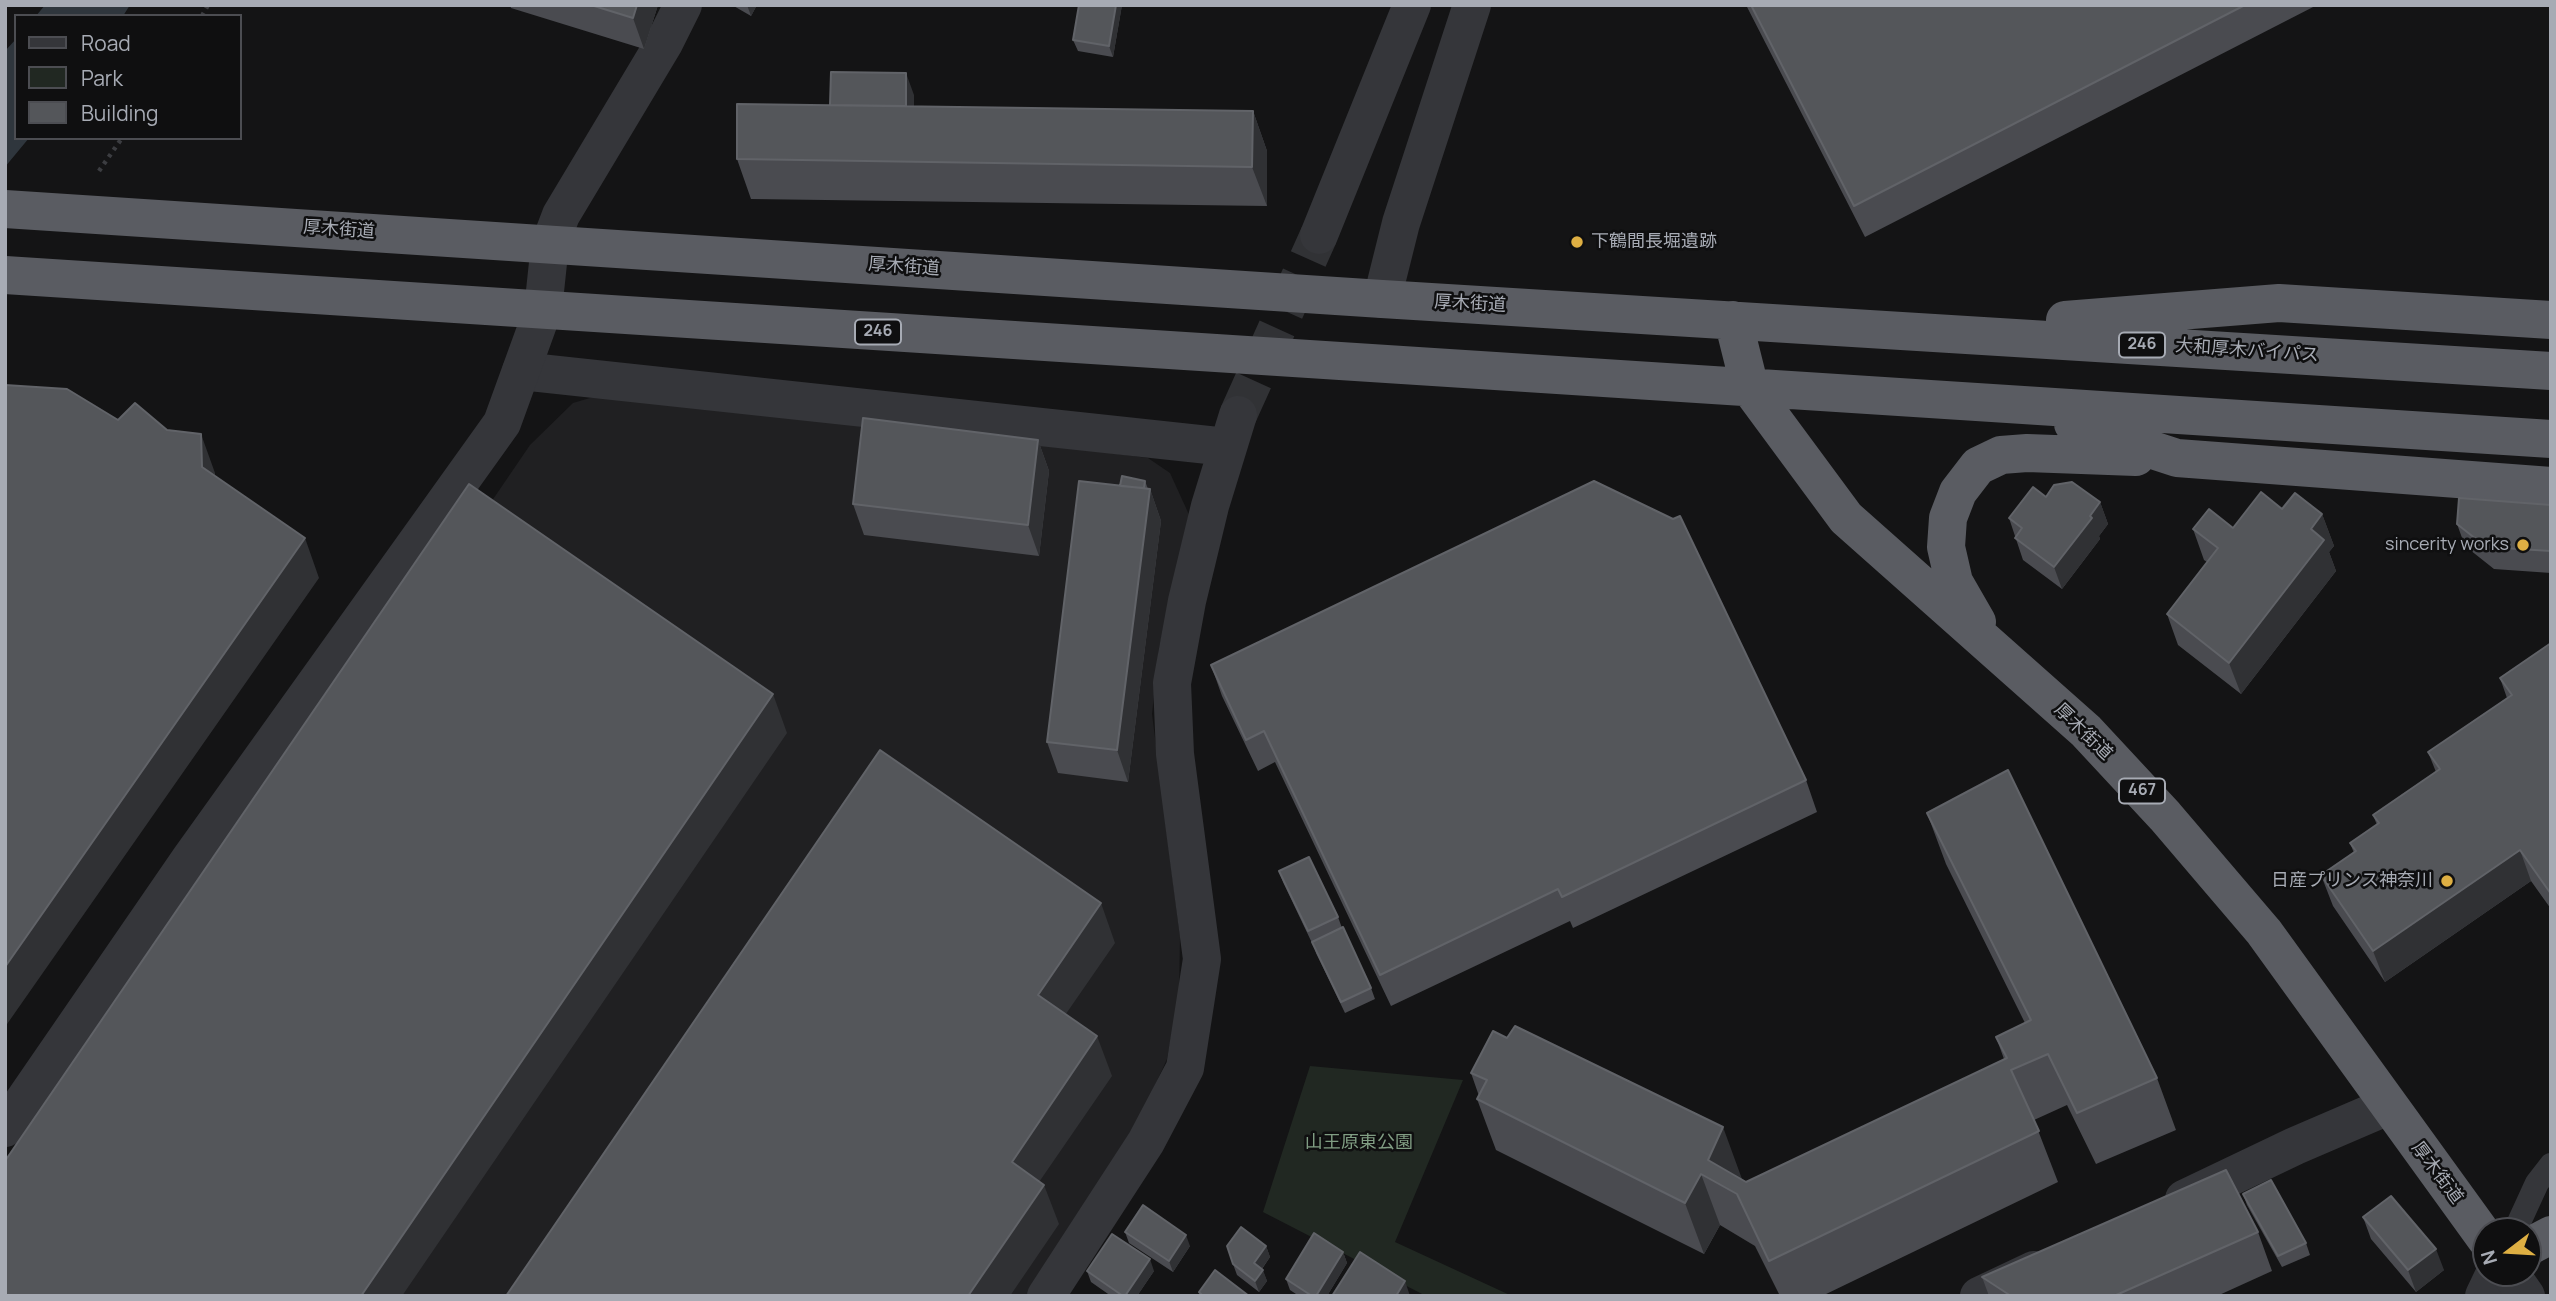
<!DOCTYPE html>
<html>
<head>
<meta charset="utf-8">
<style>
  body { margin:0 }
  #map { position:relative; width:2556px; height:1301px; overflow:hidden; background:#141415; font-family:Manrope,sans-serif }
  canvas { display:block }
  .frame { position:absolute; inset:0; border:7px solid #a7abb4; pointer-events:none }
  .legend { position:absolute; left:14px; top:14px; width:228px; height:126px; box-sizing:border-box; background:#0f0f10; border:2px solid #4c4d52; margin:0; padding:9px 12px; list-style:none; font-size:21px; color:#a7abb4 }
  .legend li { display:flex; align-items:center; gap:14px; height:35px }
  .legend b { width:35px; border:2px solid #4c4d52 }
  .north { position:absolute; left:2472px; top:1217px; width:70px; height:70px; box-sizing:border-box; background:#0f0f10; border:2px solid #4c4d52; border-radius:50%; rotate:253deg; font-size:19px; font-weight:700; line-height:28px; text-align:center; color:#a7abb4 }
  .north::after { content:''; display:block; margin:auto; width:24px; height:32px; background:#deaf43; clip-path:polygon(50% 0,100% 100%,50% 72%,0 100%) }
</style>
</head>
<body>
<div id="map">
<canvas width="2556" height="1301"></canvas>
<div class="frame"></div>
<ul class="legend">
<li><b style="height:9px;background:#35363a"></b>Road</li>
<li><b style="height:19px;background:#212822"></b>Park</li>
<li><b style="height:19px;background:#54565a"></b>Building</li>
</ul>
<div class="north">N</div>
</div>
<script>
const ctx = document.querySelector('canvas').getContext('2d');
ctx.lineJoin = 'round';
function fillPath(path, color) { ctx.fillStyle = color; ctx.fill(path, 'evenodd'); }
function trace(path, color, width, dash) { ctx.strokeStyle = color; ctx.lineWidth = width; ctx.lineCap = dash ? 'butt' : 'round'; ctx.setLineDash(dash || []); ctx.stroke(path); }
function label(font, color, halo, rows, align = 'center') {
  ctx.font = font + ' Manrope,"Noto Sans JP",sans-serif'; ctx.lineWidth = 5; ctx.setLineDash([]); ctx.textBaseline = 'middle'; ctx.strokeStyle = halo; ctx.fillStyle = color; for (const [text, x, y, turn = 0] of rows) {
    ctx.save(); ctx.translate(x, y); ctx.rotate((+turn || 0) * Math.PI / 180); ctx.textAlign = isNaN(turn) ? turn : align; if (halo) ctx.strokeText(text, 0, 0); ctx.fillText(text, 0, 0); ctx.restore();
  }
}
const built = new Path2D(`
  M 624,388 L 1148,458 L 1170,473 L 1191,519 L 1159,648 L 1152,714 L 1180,937 L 1179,996 L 1167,1059 L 1128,1145 L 1031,1296 L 5,1296 L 5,1215 L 530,445 L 573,403 Z`);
const green = new Path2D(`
  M 1310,1066 L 1463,1080 L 1395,1242 L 1512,1296 L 1426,1296 L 1263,1212 Z`);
const water = new Path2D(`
  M 45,5 L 130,5 L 123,16 L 36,16 Z
  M 16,39 L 16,138 L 29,138 L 5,167 L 5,51 Z`);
const minorTunnel = new Path2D(`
  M 1238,415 L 1319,235`);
const path = new Path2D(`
  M 202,16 L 208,5
  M 99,171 L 122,138`);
const service = new Path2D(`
  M 2515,1231 L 2537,1183 L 2551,1165`);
const minor = new Path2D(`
  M 1319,235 L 1412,5
  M 550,244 L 561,215 L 664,43 L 683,5
  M 1382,299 L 1401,223 L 1472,5
  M 521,371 L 1227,447
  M 2184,1199 L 2295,1146 L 2388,1106
  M 1046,1296 L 1146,1142 L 1185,1068 L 1202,959 L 1175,754 L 1172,683 L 1187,601 L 1210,506 L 1238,415
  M 1979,1296 L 2034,1270
  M 2484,1296 L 2495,1273`);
const tertiary = new Path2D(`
  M 5,1128 L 190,859 L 502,423 L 543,310 L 550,244
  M 2510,1273 L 2526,1296`);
const trunk = new Path2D(`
  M 5,209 L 1382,299 L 2551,371
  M 5,275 L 2551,439
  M 1733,320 L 1750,388 L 1846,518 L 2086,731 L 2165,816 L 2264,932 L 2486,1239
  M 2065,320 L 2279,303 L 2551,320
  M 2073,424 L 2177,458 L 2551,486
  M 1977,622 L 1954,582 L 1946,547 L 1948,518 L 1958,492 L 1978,466 L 2001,455 L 2027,453 L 2136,457
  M 2528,1247 L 2551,1235`);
const wall = new Path2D(`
  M 510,5 L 658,5 L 644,49 L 511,8 Z
  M 732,5 L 757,5 L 751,16 Z
  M 1122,5 L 1113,57 L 1078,51 L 1073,40 Z
  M 1746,5 L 2317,5 L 1865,237 Z
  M 914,95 L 914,107 L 1253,111 L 1267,151 L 1267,206 L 751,199 L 737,159 L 830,105 Z
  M 1038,440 L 1049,471 L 1039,556 L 864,535 L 853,504 Z
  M 1145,481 L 1148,489 L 1150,489 L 1161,521 L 1128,782 L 1058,773 L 1047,742 L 1120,486 Z
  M 2046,497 L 2100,502 L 2108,524 L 2099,536 L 2100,539 L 2062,589 L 2023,560 L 2009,518 Z
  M 2551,505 L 2551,573 L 2494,569 L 2465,546 L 2457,524 Z
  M 2282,509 L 2322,514 L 2334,546 L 2329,552 L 2336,571 L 2241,694 L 2178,645 L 2167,614 L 2207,562 L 2204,560 L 2193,529 L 2233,528 Z
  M 2551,643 L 2551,909 L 2531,881 L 2385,982 L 2333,906 L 2321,875 L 2354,853 L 2350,843 L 2377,825 L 2373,815 L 2436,772 L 2428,752 L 2507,698 L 2500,678 Z
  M 1211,665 L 1806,780 L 1817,812 L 1573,928 L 1570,921 L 1391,1006 L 1275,762 L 1258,771 L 1222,696 Z
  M 1927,813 L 2157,1078 L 2176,1130 L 2096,1164 L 2067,1105 L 2034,1120 L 2058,1182 L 1822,1296 L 1780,1296 L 1755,1246 L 1720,1225 L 1704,1254 L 1496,1150 L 1477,1099 L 1479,1096 L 1471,1073 L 1742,1179 L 1746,1182 L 2004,1059 L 1996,1037 L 2025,1023 L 1946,864 Z
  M 1279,871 L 1338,917 L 1342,928 L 1371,988 L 1375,999 L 1345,1013 L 1316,953 L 1313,942 L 1312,943 L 1283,882 Z
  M 2243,1194 L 2306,1243 L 2310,1255 L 2282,1267 L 2247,1205 Z
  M 2363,1217 L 2444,1270 L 2416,1292 L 2371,1239 Z
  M 1125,1232 L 1190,1246 L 1173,1272 L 1129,1243 Z
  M 2258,1232 L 2272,1271 L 2217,1296 L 1989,1296 L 1982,1277 Z
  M 1266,1246 L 1270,1257 L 1262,1269 L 1267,1281 L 1259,1292 L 1237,1275 L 1233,1264 Z
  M 1343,1252 L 1347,1263 L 1327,1296 L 1299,1296 L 1290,1290 L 1286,1279 Z
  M 1087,1271 L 1154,1271 L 1137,1296 L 1111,1296 L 1091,1282 Z`);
const shadedWall = new Path2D(`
  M 637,5 L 658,5 L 644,49 L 633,18 Z
  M 747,5 L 757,5 L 751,16 Z
  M 1116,5 L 1122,5 L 1113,57 L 1109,46 Z
  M 906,73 L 914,95 L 914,137 L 906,115 Z
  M 1253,111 L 1267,151 L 1267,206 L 1252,167 Z
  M 201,434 L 215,473 L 216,506 L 202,467 Z
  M 1038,440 L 1049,471 L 1039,556 L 1028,525 Z
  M 1150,489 L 1161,521 L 1128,782 L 1117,750 Z
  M 2100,502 L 2108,524 L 2099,536 L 2100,539 L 2062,589 L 2054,567 Z
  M 2322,514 L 2334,546 L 2329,552 L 2336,571 L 2241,694 L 2229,663 L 2311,529 Z
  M 305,538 L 319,578 L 5,1027 L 5,967 Z
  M 773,694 L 787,733 L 402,1296 L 361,1296 Z
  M 2520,850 L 2531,881 L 2385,982 L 2373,951 Z
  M 1101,903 L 1115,943 L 1052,1034 L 1038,995 Z
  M 1097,1036 L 1112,1076 L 1026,1201 L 1012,1162 Z
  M 1723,1127 L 1742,1179 L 1735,1193 L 1708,1160 Z
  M 1701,1174 L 1720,1225 L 1704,1254 L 1685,1203 Z
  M 1044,1185 L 1059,1224 L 1010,1296 L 968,1296 Z
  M 1186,1235 L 1190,1246 L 1173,1272 L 1169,1261 Z
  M 1266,1246 L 1270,1257 L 1258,1274 L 1254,1263 Z
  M 2436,1249 L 2444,1270 L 2416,1292 L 2408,1270 Z
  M 1343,1252 L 1347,1263 L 1327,1296 L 1316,1296 Z
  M 1150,1259 L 1154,1271 L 1137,1296 L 1125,1296 Z
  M 1263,1270 L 1267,1281 L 1259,1292 L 1255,1281 Z
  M 1405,1281 L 1410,1296 L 1396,1296 Z`);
const building = new Path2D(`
  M 591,5 L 637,5 L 633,18 Z
  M 1079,5 L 1116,5 L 1109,46 L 1073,40 Z
  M 1751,5 L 2245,5 L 1854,206 Z
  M 831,72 L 906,73 L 906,106 L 830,105 Z
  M 737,104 L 1253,111 L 1252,167 L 737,159 Z
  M 5,385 L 67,389 L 118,420 L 135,403 L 167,430 L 201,434 L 202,467 L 305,538 L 5,967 Z
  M 863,418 L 1038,440 L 1028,525 L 853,504 Z
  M 1122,476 L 1145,481 L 1144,488 L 1120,486 Z
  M 1079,481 L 1150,489 L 1117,750 L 1047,742 Z
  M 1594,481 L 1673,519 L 1680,516 L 1806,780 L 1562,897 L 1558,889 L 1380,975 L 1264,731 L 1246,740 L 1211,665 Z
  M 2072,482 L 2100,502 L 2090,516 L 2092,518 L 2054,567 L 2015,538 L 2022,528 L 2009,518 L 2033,487 L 2046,497 L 2054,485 Z
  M 469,484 L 773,694 L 361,1296 L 5,1296 L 5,1161 Z
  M 2261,492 L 2282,509 L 2295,493 L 2322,514 L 2311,529 L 2324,540 L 2229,663 L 2167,614 L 2218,548 L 2193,529 L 2209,509 L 2233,528 Z
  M 2459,498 L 2551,505 L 2551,551 L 2486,547 L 2457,524 Z
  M 2551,643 L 2551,894 L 2520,850 L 2373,951 L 2321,875 L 2356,851 L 2350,843 L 2379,823 L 2373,815 L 2440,769 L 2428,752 L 2512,695 L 2500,678 Z
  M 880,750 L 1101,903 L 1038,995 L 1097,1036 L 1012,1162 L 1044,1185 L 968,1296 L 506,1296 Z
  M 2008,770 L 2157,1078 L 2077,1113 L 2048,1054 L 2011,1070 L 2039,1131 L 1769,1261 L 1737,1194 L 1701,1174 L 1685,1203 L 1477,1099 L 1487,1080 L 1471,1073 L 1493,1031 L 1507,1038 L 1515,1026 L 1723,1127 L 1708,1160 L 1746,1182 L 2007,1058 L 1996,1037 L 2031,1020 L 1927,813 Z
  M 1309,857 L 1338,917 L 1308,931 L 1279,871 Z
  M 1343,927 L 1371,988 L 1341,1002 L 1312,942 Z
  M 2226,1170 L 2258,1232 L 2114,1296 L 2011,1296 L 1982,1277 Z
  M 2271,1180 L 2306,1243 L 2278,1256 L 2243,1194 Z
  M 2391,1196 L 2436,1249 L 2408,1270 L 2363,1217 Z
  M 1143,1205 L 1186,1235 L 1169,1261 L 1125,1232 Z
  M 1241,1227 L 1266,1246 L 1254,1263 L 1263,1270 L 1255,1281 L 1233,1264 L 1227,1246 Z
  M 1314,1233 L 1343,1252 L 1316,1296 L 1312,1296 L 1286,1279 Z
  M 1112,1234 L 1150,1259 L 1125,1296 L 1123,1296 L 1087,1271 Z
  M 1360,1252 L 1405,1281 L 1396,1296 L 1332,1296 Z
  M 1215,1270 L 1249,1296 L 1203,1296 L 1199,1292 Z`);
const markers = [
  [1577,242,7,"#deaf43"],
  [2523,545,7,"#deaf43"],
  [2447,881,7,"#deaf43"]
];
const shields = [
  [878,332,46],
  [2142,345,46],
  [2142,791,46]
];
const shieldNames = [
  ["246",878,332],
  ["246",2142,345],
  ["467",2142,791]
];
const streetNames = [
  ["厚木街道",339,230,4],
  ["厚木街道",904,267,4],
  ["厚木街道",1470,304,3],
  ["大和厚木バイパス",2247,351,4],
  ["厚木街道",2083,732,44],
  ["厚木街道",2437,1173,53]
];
const poiNames = [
  ["下鶴間長堀遺跡",1591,242,"left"],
  ["sincerity works",2509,545],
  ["日産プリンス神奈川",2433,881]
];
const parkNames = [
  ["山王原東公園",1359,1143]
];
fillPath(built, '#202022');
fillPath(green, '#212822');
fillPath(water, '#2f363d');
trace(minorTunnel, '#313235', 38, [38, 19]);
trace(path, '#3c3d41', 4.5, [3.5, 5]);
trace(service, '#35363a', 24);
trace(minor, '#35363a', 38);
trace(tertiary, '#35363a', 38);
trace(trunk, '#5a5c62', 38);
fillPath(wall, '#4a4b50');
fillPath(shadedWall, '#303134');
fillPath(building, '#54565a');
trace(building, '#616368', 2);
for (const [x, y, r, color] of markers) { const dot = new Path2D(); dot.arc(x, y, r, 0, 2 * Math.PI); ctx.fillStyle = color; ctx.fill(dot); trace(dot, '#0f0f10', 2.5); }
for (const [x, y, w] of shields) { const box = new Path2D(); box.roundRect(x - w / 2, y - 12.5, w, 25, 5); ctx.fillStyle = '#0f0f10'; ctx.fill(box); trace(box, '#a7abb4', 2); }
label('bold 16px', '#a7abb4', null, shieldNames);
label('18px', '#a7abb4', '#0f0f10', streetNames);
label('18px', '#a7abb4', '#0f0f10', poiNames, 'right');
label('18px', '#809d83', '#0f0f10', parkNames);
</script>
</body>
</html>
